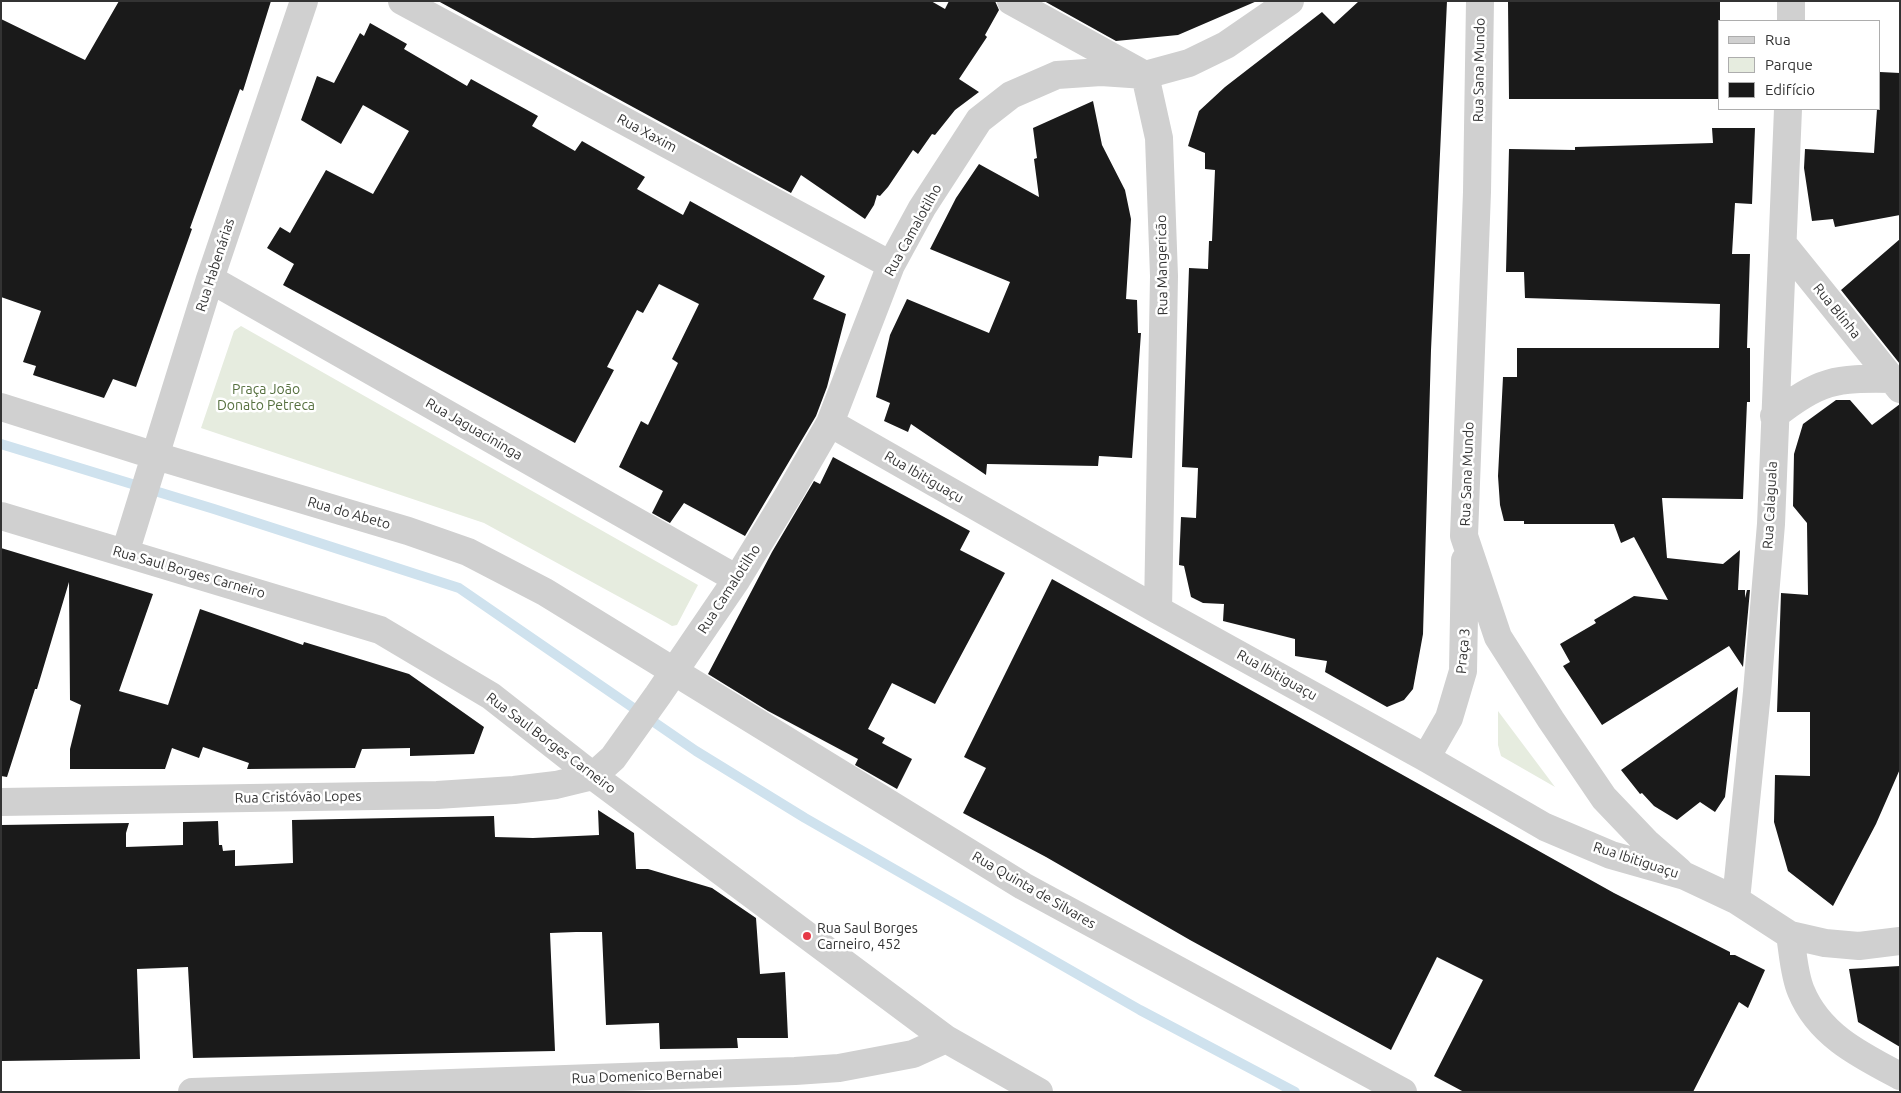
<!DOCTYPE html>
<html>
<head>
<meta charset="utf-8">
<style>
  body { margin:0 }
  #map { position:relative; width:1901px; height:1093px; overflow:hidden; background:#fff; font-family:Ubuntu,sans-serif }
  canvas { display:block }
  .frame { position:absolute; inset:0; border:2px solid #333; pointer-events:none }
  .legend { position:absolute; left:1718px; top:20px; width:162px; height:90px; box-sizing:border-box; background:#fff; border:1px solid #adadad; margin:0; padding:6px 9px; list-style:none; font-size:15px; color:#333 }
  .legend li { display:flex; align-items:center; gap:10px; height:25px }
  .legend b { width:25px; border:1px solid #adadad }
</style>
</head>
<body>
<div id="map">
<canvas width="1901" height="1093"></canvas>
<div class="frame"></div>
<ul class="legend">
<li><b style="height:6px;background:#d0d0d0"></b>Rua</li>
<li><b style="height:14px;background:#e6ecdf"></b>Parque</li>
<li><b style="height:14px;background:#1a1a1a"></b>Edifício</li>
</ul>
</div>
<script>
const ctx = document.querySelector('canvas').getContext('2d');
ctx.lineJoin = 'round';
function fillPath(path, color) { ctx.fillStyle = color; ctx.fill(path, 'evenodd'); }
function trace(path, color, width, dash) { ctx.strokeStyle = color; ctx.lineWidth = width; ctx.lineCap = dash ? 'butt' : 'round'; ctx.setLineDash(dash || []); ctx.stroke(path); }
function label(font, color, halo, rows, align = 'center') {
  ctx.font = font + ' Ubuntu,sans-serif'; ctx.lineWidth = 5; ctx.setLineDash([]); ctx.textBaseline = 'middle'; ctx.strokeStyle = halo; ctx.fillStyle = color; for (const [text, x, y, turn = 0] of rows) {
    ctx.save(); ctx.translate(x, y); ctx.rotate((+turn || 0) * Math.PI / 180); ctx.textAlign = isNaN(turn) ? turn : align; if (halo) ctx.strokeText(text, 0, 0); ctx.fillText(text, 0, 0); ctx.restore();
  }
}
const green = new Path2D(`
  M 241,326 L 698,585 L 677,625 L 672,626 L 667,623 L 484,523 L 201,428 L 234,331 Z
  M 1498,711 L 1555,787 L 1501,756 L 1498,745 Z`);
const stream = new Path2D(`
  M 1,444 L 214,509 L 459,588 L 696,751 L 805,818 L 1140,1010 L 1295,1092`);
const building = new Path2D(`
  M 119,1 L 271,1 L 243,91 L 240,89 L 190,228 L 192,229 L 136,387 L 113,379 L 104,398 L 33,375 L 36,366 L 23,362 L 41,311 L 1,297 L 1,19 L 85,60 Z
  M 438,1 L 931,1 L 945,9 L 949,1 L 995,1 L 999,10 L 985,35 L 987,37 L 959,79 L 979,92 L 955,110 L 935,135 L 932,134 L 918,154 L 913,150 L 888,187 L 880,196 L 877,195 L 874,205 L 865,219 L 801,175 L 791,193 Z
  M 1044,1 L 1257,1 L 1178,35 L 1116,41 Z
  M 1359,1 L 1447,1 L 1431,350 L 1423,634 L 1413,689 L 1404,700 L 1387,707 L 1325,672 L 1327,661 L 1295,656 L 1295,639 L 1223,621 L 1224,604 L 1203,603 L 1191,597 L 1184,566 L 1179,565 L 1181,517 L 1196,518 L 1198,468 L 1182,467 L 1189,268 L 1208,269 L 1209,241 L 1212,241 L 1215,170 L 1205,169 L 1205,153 L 1188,146 L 1199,111 L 1225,87 L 1322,12 L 1334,24 Z
  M 1621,1 L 1720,1 L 1720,99 L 1509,99 L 1508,2 Z
  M 370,23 L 407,44 L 404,49 L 467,86 L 471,79 L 538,116 L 532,126 L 575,151 L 582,141 L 645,177 L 637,189 L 683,215 L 690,201 L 825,276 L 813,299 L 846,314 L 827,387 L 816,416 L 745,536 L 684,503 L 670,523 L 652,513 L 663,491 L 619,467 L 641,421 L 648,425 L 678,363 L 672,359 L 699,304 L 659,284 L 643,313 L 637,310 L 607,367 L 614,370 L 575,443 L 283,285 L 294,264 L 267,248 L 280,227 L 290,233 L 326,170 L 373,194 L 409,131 L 363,105 L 341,144 L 301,120 L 317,76 L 334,83 L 360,33 L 364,36 Z
  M 1880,72 L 1900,73 L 1900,215 L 1835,227 L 1833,219 L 1812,221 L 1804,168 L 1805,149 L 1874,153 L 1877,109 L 1880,109 Z
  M 1093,101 L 1102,145 L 1125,190 L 1131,219 L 1126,299 L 1137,300 L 1138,333 L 1141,333 L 1132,458 L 1099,456 L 1098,466 L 987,464 L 986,475 L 911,424 L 908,432 L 884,421 L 890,403 L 876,397 L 890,335 L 907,299 L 989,333 L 1010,282 L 930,249 L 956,198 L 979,164 L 1039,197 L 1034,159 L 1037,158 L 1033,128 Z
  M 1712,128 L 1755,128 L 1752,204 L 1735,203 L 1732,254 L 1750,254 L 1747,348 L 1750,348 L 1750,402 L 1747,402 L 1743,499 L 1662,498 L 1667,558 L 1723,564 L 1740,550 L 1738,590 L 1745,590 L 1745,598 L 1747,590 L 1750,590 L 1743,667 L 1729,646 L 1602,725 L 1563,666 L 1570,662 L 1560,644 L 1596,623 L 1594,620 L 1634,596 L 1668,600 L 1634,537 L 1621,543 L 1614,524 L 1524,524 L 1524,521 L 1504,521 L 1500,505 L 1498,476 L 1503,377 L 1517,377 L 1517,348 L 1719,348 L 1720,304 L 1525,298 L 1524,272 L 1506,272 L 1509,149 L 1575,150 L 1575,147 L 1713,143 Z
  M 1900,239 L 1900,364 L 1841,290 Z
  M 1836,400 L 1850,400 L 1872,425 L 1900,404 L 1900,769 L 1876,824 L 1833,906 L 1788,871 L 1774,822 L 1775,775 L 1810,776 L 1810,712 L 1777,712 L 1781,593 L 1808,595 L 1807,523 L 1793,506 L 1794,454 L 1803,424 Z
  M 833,457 L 970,531 L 960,550 L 1005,573 L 935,704 L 892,683 L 868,729 L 885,738 L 882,743 L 912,759 L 897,789 L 855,765 L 858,759 L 768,711 L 708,674 L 772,552 L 814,481 L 820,484 Z
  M 1,548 L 153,594 L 119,691 L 168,705 L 200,609 L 303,645 L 304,642 L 409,674 L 484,727 L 474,754 L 410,756 L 410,748 L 362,749 L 355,768 L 247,769 L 249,763 L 203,747 L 199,758 L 172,748 L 165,769 L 70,769 L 70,749 L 81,705 L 70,700 L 69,582 L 37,689 L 35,689 L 7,777 L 1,776 Z
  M 1052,579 L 1614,893 L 1730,952 L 1730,955 L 1735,955 L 1765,970 L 1748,1008 L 1739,1002 L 1693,1092 L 1464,1092 L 1434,1076 L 1483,980 L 1437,957 L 1391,1050 L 1190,940 L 1046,857 L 963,813 L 986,768 L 964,757 Z
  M 1738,687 L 1725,797 L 1715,812 L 1700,802 L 1677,820 L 1654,806 L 1642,793 L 1640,794 L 1621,770 Z
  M 598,810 L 634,833 L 636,869 L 648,869 L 712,888 L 756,918 L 760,974 L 785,972 L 788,1038 L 737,1038 L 738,1048 L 660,1049 L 659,1023 L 606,1025 L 602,932 L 576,932 L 550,933 L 555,1051 L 193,1058 L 188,967 L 137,969 L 140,1059 L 1,1061 L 1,825 L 129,823 L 126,833 L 126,847 L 183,845 L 183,822 L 218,821 L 219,845 L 222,845 L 223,851 L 235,850 L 235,866 L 293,863 L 292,820 L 494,816 L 495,837 L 533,838 L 599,835 Z
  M 1900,966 L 1900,1047 L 1858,1022 L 1849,969 Z`);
const minor = new Path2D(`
  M 402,1 L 891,265
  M 1011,1 L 1145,75 L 1159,138 L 1164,276 L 1158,610
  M 1480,1 L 1477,192 L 1464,536 L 1498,637 L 1551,720 L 1604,798 L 1646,842 L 1679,871
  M 1791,21 L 1791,1
  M 1783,244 L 1900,389
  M 210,279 L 737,579
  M 1,407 L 156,456 L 408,531 L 468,552 L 545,592 L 1023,886 L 1403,1092
  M 1774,416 C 1819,380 1835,378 1892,379
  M 830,423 L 1158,610 L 1426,758 L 1545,827 L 1611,855 L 1685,876 L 1736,900 L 1790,935 L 1825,943 L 1859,946 L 1900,941
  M 1,516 L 380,630 L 491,696 L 593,776 L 946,1039 L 1039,1092
  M 125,553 L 210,279 L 304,1
  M 1426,758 L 1449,718 L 1463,671 L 1465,560
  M 1,802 L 437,795 L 514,790 L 556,785 L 593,776 L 613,758 L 658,695 L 737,579 L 789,494 L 830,423 L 891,265 L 922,208 L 979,120 L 1011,95 L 1057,75 L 1101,72 L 1145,75 L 1189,63 L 1226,45 L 1290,1
  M 1736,900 L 1757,692 L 1771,524 L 1788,109
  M 1790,935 C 1793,953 1794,975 1801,991 C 1819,1035 1860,1055 1900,1076
  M 192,1092 L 795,1071 L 839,1068 L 913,1054 L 946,1039`);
const markers = [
  [807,936,5,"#e63946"]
];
const streetNames = [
  ["Rua Sana Mundo",1479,70,-89],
  ["Rua Xaxim",647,133,28],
  ["Rua Camalotilho",913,230,-61],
  ["Rua Habenárias",215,265,-72],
  ["Rua Mangericão",1162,265,-91],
  ["Rua Blinha",1837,311,51],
  ["Rua Jaguacininga",474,429,30],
  ["Rua Sana Mundo",1467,474,-88],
  ["Rua Ibitiguaçu",924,477,30],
  ["Rua Calaguala",1770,505,-87],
  ["Rua do Abeto",349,513,16],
  ["Rua Saul Borges Carneiro",189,572,16],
  ["Rua Camalotilho",729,589,-57],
  ["Praça 3",1463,651,-85],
  ["Rua Ibitiguaçu",1277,675,29],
  ["Rua Saul Borges Carneiro",551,743,37],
  ["Rua Cristóvão Lopes",298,797,-1],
  ["Rua Ibitiguaçu",1636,860,18],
  ["Rua Quinta de Silvares",1034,890,30],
  ["Rua Domenico Bernabei",647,1076,-2]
];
const parkNames = [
  ["Praça João",266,389],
  ["Donato Petreca",266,405]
];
const poiNames = [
  ["Rua Saul Borges",817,928],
  ["Carneiro, 452",817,944]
];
fillPath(green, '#e6ecdf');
trace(stream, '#cfe2ee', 10);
fillPath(building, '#1a1a1a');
trace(minor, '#d0d0d0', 28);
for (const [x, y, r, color] of markers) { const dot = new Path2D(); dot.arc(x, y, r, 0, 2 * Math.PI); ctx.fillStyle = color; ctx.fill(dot); trace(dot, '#fff', 2); }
label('14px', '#333', '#fff', streetNames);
label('14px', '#56703f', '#fff', parkNames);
label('14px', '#333', '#fff', poiNames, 'left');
</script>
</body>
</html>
